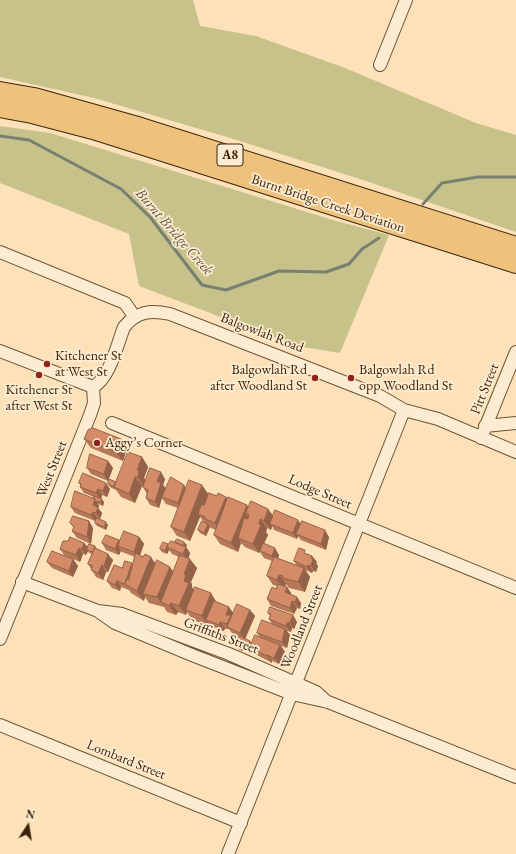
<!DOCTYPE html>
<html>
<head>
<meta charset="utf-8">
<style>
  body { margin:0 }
  #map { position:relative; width:516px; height:854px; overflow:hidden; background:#fde2b9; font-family:"EB Garamond",serif }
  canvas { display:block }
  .north { position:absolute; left:8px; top:806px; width:40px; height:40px; -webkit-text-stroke:3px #feecd2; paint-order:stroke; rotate:12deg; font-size:11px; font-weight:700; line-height:16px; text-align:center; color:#3b250a }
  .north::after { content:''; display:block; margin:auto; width:14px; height:18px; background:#3b250a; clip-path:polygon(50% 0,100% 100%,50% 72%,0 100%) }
</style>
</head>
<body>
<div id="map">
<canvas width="516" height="854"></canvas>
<div class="north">N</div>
</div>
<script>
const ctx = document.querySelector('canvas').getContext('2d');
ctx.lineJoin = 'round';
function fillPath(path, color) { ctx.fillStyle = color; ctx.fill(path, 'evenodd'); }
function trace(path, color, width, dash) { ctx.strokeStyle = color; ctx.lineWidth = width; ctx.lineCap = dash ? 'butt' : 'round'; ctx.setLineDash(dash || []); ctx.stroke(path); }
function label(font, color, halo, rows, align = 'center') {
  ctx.font = font + ' "EB Garamond",serif'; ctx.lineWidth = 3.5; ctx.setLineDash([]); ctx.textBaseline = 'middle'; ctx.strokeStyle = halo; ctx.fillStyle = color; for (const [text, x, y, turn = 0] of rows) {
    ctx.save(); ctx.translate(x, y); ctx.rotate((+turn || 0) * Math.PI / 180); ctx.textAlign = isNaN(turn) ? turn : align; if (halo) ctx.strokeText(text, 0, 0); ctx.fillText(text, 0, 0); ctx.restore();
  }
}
const green = new Path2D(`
  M 0,0 L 193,0 L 200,26 L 256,36 L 345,68 L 476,123 L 516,135 L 516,232 L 360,179 L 227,137 L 94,98 L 0,77 Z
  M 0,126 L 50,133 L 333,220 L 389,235 L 340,353 L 297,346 L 139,286 L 129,234 L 0,183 Z`);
const stream = new Path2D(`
  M 0,136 L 29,140 L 121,189 L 150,217 L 202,285 L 226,290 L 279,271 L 326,272 L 349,264 L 362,249 L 379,238
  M 423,204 L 442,183 L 478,177 L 516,177`);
const minor = new Path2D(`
  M 380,65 L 406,0
  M 0,252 L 125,303 L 134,316
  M 0,351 L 93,387
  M 93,387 C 110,378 117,345 124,327 C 137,311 151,310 170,314 L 380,396 L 404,410 L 438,419 L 516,452
  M 112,423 L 516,588
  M 485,426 L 516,423
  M 481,438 L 516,352
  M 22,582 L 98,611 L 122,614 L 229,654 L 316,692 L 327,702
  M 98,611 L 115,623 L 192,655 L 292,694 L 328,702 L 516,777
  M 0,639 L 90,415 L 94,403 L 93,387
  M 0,725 L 241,823
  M 228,854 L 404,410`);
const highway = new Path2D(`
  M 0,91 L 34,97 L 141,127 L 516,246
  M 0,108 L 32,114 L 93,130 L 516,264`);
const wall = new Path2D(`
  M 84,439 L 121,439 L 127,448 L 123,461 L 91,448 Z
  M 142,457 L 148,467 L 144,478 L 145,480 L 165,479 L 163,485 L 166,489 L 186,488 L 208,495 L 228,499 L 248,507 L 268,509 L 273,516 L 301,524 L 329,537 L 326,550 L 301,540 L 298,536 L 297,539 L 274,530 L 272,526 L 271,530 L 267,528 L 266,532 L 268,535 L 264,544 L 279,555 L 278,558 L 297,566 L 294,561 L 308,554 L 312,556 L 317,562 L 316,563 L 318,566 L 316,572 L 313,571 L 312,573 L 305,570 L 310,577 L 305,592 L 289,588 L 286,584 L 285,586 L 287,587 L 291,593 L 291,594 L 301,603 L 300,609 L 297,608 L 294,614 L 271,606 L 267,599 L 276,589 L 277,586 L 273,585 L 267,576 L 272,561 L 264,558 L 260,552 L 259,553 L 245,547 L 241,543 L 238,552 L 220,544 L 214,535 L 216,530 L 211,528 L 208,525 L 210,527 L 206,536 L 200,533 L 198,530 L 204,522 L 200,517 L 190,541 L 177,536 L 171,527 L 178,508 L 166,504 L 162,498 L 159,508 L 150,505 L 146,498 L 147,494 L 143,487 L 143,486 L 142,486 L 135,503 L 121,497 L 116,490 L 110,487 L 108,484 L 116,482 Z
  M 108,461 L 113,468 L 108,481 L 91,474 L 87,468 Z
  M 79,483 L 110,489 L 107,497 L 102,495 L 101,499 L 104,502 L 103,506 L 98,504 L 99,506 L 98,508 L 102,513 L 100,519 L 97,518 L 95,521 L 75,513 L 71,507 L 94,499 L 94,497 L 84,493 L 80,487 L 80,485 Z
  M 70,523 L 93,528 L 91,544 L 77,538 L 72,531 L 74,528 Z
  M 95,523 L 108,525 L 106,530 L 97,526 Z
  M 139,537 L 144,544 L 140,555 L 156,563 L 170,567 L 173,572 L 179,557 L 172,554 L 169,550 L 167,554 L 162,552 L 160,549 L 175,542 L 187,545 L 186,547 L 190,553 L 188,558 L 197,568 L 191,582 L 192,585 L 192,587 L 193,589 L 216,601 L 229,607 L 233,613 L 250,610 L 255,616 L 245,639 L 250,641 L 252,644 L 260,637 L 257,633 L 272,624 L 269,619 L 270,616 L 268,613 L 297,622 L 294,629 L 292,628 L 291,632 L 287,631 L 290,635 L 287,648 L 281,646 L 285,652 L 279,664 L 272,661 L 272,663 L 255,654 L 250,647 L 249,650 L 244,648 L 242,651 L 238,649 L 236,646 L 239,637 L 232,633 L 229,629 L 225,629 L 223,631 L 211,626 L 209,624 L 208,625 L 192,620 L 187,612 L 186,615 L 178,612 L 176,615 L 167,612 L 164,607 L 149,603 L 145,597 L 144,601 L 131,593 L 129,590 L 121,587 L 120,591 L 112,588 L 107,581 L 122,568 L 133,564 L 135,557 L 122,552 L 121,551 L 119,555 L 106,550 L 102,543 L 120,541 Z
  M 84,543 L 88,547 L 95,546 L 97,549 L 113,560 L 108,572 L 106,572 L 103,580 L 96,577 L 88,564 L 92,554 L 89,553 L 88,551 L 86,555 L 83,554 L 80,562 L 64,555 L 60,549 Z
  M 73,559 L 78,566 L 73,577 L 52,568 L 47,562 Z`);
const shadedWall = new Path2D(`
  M 121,439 L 127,448 L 123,461 L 116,452 Z
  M 142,457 L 148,467 L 144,478 L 146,481 L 144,487 L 138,477 L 137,470 Z
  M 108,461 L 113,468 L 108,481 L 104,474 Z
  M 161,472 L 165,479 L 163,485 L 166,489 L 162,497 L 162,498 L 159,508 L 155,502 L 157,481 Z
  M 135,477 L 142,486 L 135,503 L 129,494 Z
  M 106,483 L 110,489 L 107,497 L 103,491 Z
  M 184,485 L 189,492 L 182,509 L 178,503 Z
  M 202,485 L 209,495 L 201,515 L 198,514 L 200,517 L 190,541 L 184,532 Z
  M 98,489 L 102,495 L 101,499 L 96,493 Z
  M 226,497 L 232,506 L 222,532 L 215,523 Z
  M 95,499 L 99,506 L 98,508 L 102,513 L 100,519 L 96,513 L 93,505 Z
  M 102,499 L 104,502 L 103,506 L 100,502 Z
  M 247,505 L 253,514 L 249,515 L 246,513 L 251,520 L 238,538 L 241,543 L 238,552 L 231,543 Z
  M 268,509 L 275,518 L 270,524 L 272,526 L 271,530 L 264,521 Z
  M 93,512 L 97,518 L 95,521 L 91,515 Z
  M 260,519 L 267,528 L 266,532 L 268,535 L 259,553 L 253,544 Z
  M 298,520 L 302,526 L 296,534 L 298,536 L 297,539 L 293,533 Z
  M 89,521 L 93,528 L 91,544 L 87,537 Z
  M 106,522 L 108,525 L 106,530 L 104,527 Z
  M 208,524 L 210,527 L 206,536 L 204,533 Z
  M 325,530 L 329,537 L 326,550 L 321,544 Z
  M 139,537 L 144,544 L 139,558 L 134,552 Z
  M 119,540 L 123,546 L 118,546 L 121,551 L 119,555 L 115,549 Z
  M 184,542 L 187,545 L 186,547 L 190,553 L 188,560 L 183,554 L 183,546 Z
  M 84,543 L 89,549 L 87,550 L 88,551 L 86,555 L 82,549 Z
  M 168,544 L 170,547 L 167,547 L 169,550 L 167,554 L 165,551 Z
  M 79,548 L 83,554 L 80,562 L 76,555 Z
  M 275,548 L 279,555 L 276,563 L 272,556 Z
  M 108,554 L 113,560 L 108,572 L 104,566 Z
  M 312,556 L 317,562 L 316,563 L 318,566 L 316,572 L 311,566 L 311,558 Z
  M 151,557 L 157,566 L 143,594 L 145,597 L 144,601 L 137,591 Z
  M 73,559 L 78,566 L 73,577 L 69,571 Z
  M 190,559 L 197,568 L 191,582 L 192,585 L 192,587 L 195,592 L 186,610 L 187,612 L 186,615 L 179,606 L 184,581 L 184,574 Z
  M 132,563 L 136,570 L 125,584 Z
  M 102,565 L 106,572 L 103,580 L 98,573 Z
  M 308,565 L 313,571 L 312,573 L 307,567 Z
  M 170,567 L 176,576 L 161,602 L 164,607 L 157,597 Z
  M 304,568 L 310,577 L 305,592 L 298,582 Z
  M 279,575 L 286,584 L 284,589 L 277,580 Z
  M 117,581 L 121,587 L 120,591 L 115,585 Z
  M 287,587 L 291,593 L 289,598 L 285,592 Z
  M 211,593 L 217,603 L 206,620 L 209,624 L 208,625 L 202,616 Z
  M 297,597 L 301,603 L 300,609 L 295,602 Z
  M 292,601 L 297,608 L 294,614 L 290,608 Z
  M 171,603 L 178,612 L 176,615 L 169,606 Z
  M 229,607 L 233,613 L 231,629 L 227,624 L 226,615 Z
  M 250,610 L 255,616 L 245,639 L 240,633 Z
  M 293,615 L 297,622 L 294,629 L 290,623 Z
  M 220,622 L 225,629 L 223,631 L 219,625 Z
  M 288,622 L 292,628 L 291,632 L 286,626 Z
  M 285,629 L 290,635 L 287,648 L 282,642 Z
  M 250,641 L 252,644 L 249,650 L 247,647 Z
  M 242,644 L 244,648 L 242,651 L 240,648 Z
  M 280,645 L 285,652 L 279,664 L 274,658 Z
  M 267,655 L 272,661 L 272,663 L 267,656 Z`);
const building = new Path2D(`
  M 93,428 L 121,439 L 116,452 L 84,439 L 88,430 Z
  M 128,452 L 142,457 L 137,470 L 139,471 L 138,477 L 135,477 L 129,494 L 114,487 Z
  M 90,454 L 108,461 L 104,474 L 87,468 Z
  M 150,468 L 161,472 L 157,481 L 161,483 L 155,502 L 146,498 L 148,490 L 143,487 Z
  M 83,473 L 106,483 L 103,491 L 98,489 L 96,493 L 80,487 L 81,484 L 79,483 Z
  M 171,477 L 184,485 L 178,503 L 162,497 Z
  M 109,479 L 116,482 L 114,487 L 108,484 Z
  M 189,480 L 202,485 L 184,532 L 171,527 Z
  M 75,491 L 95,499 L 93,505 L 98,507 L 96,513 L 93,512 L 91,515 L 71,507 Z
  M 209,493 L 217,496 L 218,493 L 226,497 L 215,523 L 205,519 L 205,517 L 198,514 L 201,505 L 204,505 Z
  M 94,496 L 102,499 L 100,502 L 95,501 L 94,499 Z
  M 228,497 L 247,505 L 231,543 L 214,535 Z
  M 251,501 L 268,509 L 264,521 L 260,519 L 259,524 L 261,525 L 253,544 L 238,538 L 244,518 L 248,519 L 249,515 L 246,513 Z
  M 275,510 L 298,520 L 293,533 L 270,524 Z
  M 73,516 L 89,521 L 87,537 L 72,531 L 74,527 L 70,523 Z
  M 97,518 L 106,522 L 104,527 L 95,523 Z
  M 202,521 L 208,524 L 204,533 L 198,530 Z
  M 302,521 L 325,530 L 321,544 L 296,534 Z
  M 124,531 L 139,537 L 134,552 L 118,546 Z
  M 106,535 L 119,540 L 115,549 L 102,543 Z
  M 70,537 L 84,543 L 82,549 L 79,548 L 76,555 L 60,549 L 63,541 L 68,541 Z
  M 177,539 L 184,542 L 183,546 L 175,542 Z
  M 171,541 L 186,547 L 183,554 L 167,547 Z
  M 163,542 L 168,544 L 165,551 L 160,549 Z
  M 263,543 L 275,548 L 272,556 L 260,551 Z
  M 89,544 L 95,546 L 93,552 L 87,550 Z
  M 95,548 L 108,554 L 104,566 L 102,565 L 98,573 L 91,570 L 93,566 L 88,564 Z
  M 299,548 L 305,550 L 304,553 L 312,556 L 311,558 L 313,559 L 311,566 L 308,565 L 307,567 L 294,561 Z
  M 52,551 L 73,559 L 69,571 L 47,562 Z
  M 136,553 L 143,557 L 145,554 L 151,557 L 137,591 L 125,584 L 126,579 L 128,580 Z
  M 180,555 L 190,559 L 184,574 L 186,575 L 184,581 L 189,583 L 179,606 L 171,603 L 169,606 L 161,602 Z
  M 274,557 L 304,568 L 298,582 L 282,578 L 283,576 L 279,575 L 277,580 L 267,576 Z
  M 157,560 L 170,567 L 157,597 L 143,594 Z
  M 125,561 L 132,563 L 125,584 L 117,581 L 115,585 L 107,581 L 114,565 L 122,568 Z
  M 278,584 L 287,587 L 285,592 L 297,597 L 295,602 L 292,601 L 290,608 L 267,599 L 272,587 L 276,589 Z
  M 195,587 L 211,593 L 202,616 L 186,610 Z
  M 214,601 L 229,607 L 226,615 L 231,615 L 227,624 L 220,622 L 219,625 L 206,620 Z
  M 237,604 L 250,610 L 240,633 L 227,627 Z
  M 270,607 L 293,615 L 290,623 L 288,622 L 286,626 L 269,619 L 271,614 L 268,613 Z
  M 262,620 L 285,629 L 282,642 L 257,633 Z
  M 255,635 L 280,645 L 274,658 L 267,655 L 267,656 L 250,648 Z
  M 240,636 L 250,641 L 247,647 L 242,644 L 240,648 L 236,646 Z`);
const markers = [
  [47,364,4,"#8f2418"],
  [39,375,4,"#8f2418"],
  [315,378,4,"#8f2418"],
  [351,378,4,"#8f2418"],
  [97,443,4,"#8f2418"]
];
const shields = [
  [230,155,26]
];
const shieldNames = [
  ["A8",230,155]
];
const streetNames = [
  ["Burnt Bridge Creek Deviation",328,204,18],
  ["Balgowlah Road",262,333,21],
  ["Pitt Street",485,389,-68],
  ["West Street",52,469,-68],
  ["Lodge Street",320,492,23],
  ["Woodland Street",302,627,-68],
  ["Griffiths Street",221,636,21],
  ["Lombard Street",126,760,22]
];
const poiNames = [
  ["Kitchener St",55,356],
  ["at West St",55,372],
  ["Balgowlah Rd",307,370,"right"],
  ["after Woodland St",307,386,"right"],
  ["Balgowlah Rd",359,370],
  ["opp Woodland St",359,386],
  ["Kitchener St",39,390,"center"],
  ["after West St",39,406,"center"],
  ["Aggy’s Corner",105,443]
];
const waterNames = [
  ["Burnt Bridge Creek",174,232,49]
];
fillPath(green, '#c7c18a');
trace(stream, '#788071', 3);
trace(minor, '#6c5436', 14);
trace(highway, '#3b250a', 20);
trace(minor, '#feecd2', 12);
trace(highway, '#eec17c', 18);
fillPath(wall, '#b57859');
fillPath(shadedWall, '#946149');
fillPath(building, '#d38b68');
trace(building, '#946149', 1);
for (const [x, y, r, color] of markers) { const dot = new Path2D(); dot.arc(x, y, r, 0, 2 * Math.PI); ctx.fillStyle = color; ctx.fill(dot); trace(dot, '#feecd2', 1.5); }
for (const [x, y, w] of shields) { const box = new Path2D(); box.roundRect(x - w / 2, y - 11, w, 22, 3); ctx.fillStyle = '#feecd2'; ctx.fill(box); trace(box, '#3b250a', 1); }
label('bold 13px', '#3b250a', null, shieldNames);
label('14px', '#3b250a', '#feecd2', streetNames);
label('14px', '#3b250a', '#feecd2', poiNames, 'left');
label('italic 15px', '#5a533d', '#feecd2', waterNames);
</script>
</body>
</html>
